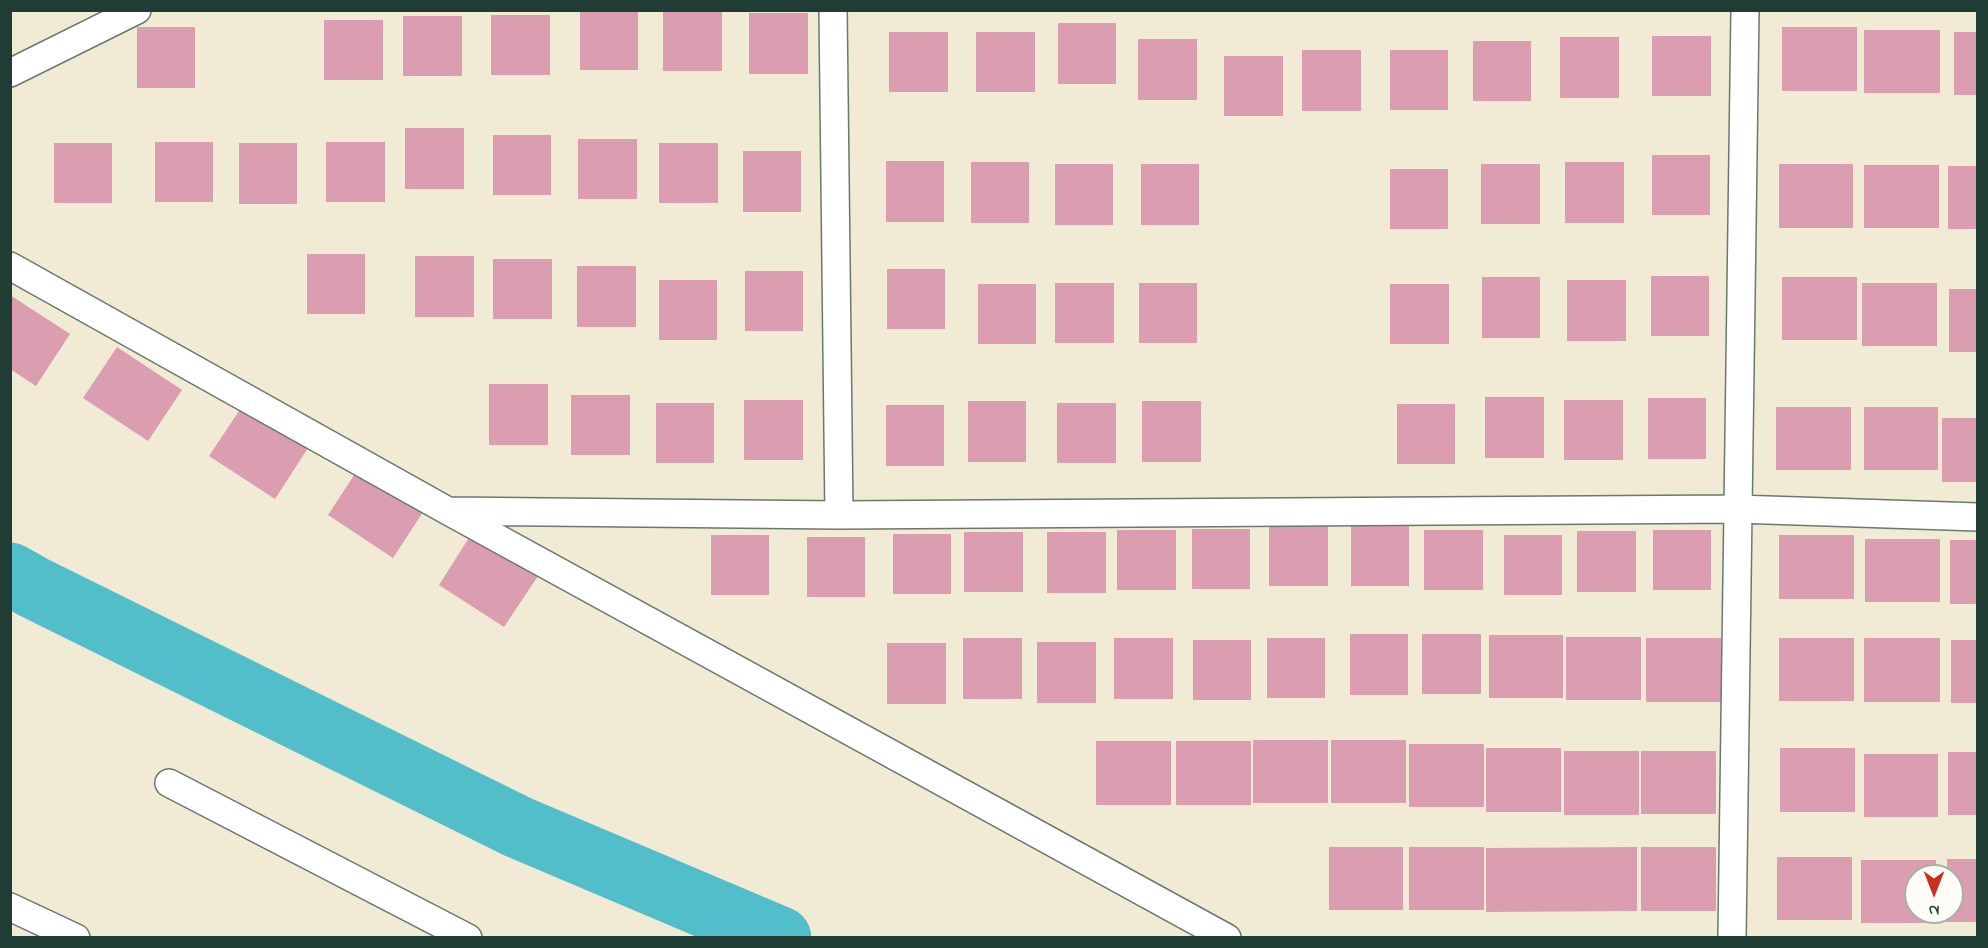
<!DOCTYPE html>
<html>
<head>
<meta charset="utf-8">
<style>
  body { margin:0 }
  #map { position:relative; width:1988px; height:948px; overflow:hidden; background:#f1ebd5; font-family:"Indie Flower",sans-serif }
  canvas { display:block }
  .frame { position:absolute; inset:0; border:12px solid #1f3d34; pointer-events:none }
  .north { position:absolute; left:1904px; top:864px; width:60px; height:60px; box-sizing:border-box; background:#fdfcf7; border:2px solid #a4b0a9; border-radius:50%; rotate:180deg; font-size:16px; font-weight:700; line-height:24px; text-align:center; color:#1f3d34 }
  .north::after { content:''; display:block; margin:auto; width:21px; height:27px; background:#c8321e; clip-path:polygon(50% 0,100% 100%,50% 72%,0 100%) }
</style>
</head>
<body>
<div id="map">
<canvas width="1988" height="948"></canvas>
<div class="frame"></div>
<div class="north">N</div>
</div>
<script>
const ctx = document.querySelector('canvas').getContext('2d');
ctx.lineJoin = 'round';
function trace(path, color, width, dash) { ctx.strokeStyle = color; ctx.lineWidth = width; ctx.lineCap = dash ? 'butt' : 'round'; ctx.setLineDash(dash || []); ctx.stroke(path); }
function fillPath(path, color) { ctx.fillStyle = color; ctx.fill(path, 'evenodd'); }
const river = new Path2D(`
  M 10,574 L 33,587 L 518,827 L 780,938`);
const building = new Path2D(`
  M 580,10 L 638,10 L 638,70 L 580,70 Z
  M 663,10 L 722,10 L 722,71 L 663,71 Z
  M 749,13 L 808,13 L 808,74 L 749,74 Z
  M 491,15 L 550,15 L 550,75 L 491,75 Z
  M 403,16 L 462,16 L 462,76 L 403,76 Z
  M 324,20 L 383,20 L 383,80 L 324,80 Z
  M 1058,23 L 1116,23 L 1116,84 L 1058,84 Z
  M 137,27 L 195,27 L 195,88 L 137,88 Z
  M 1782,27 L 1857,27 L 1857,91 L 1782,91 Z
  M 1864,30 L 1940,30 L 1940,93 L 1864,93 Z
  M 889,32 L 948,32 L 948,92 L 889,92 Z
  M 976,32 L 1035,32 L 1035,92 L 976,92 Z
  M 1954,32 L 1978,32 L 1978,95 L 1954,95 Z
  M 1652,36 L 1711,36 L 1711,96 L 1652,96 Z
  M 1560,37 L 1619,37 L 1619,98 L 1560,98 Z
  M 1138,39 L 1197,39 L 1197,100 L 1138,100 Z
  M 1473,41 L 1531,41 L 1531,101 L 1473,101 Z
  M 1302,50 L 1361,50 L 1361,111 L 1302,111 Z
  M 1390,50 L 1448,50 L 1448,110 L 1390,110 Z
  M 1224,56 L 1283,56 L 1283,116 L 1224,116 Z
  M 405,128 L 464,128 L 464,189 L 405,189 Z
  M 493,135 L 551,135 L 551,195 L 493,195 Z
  M 578,139 L 637,139 L 637,199 L 578,199 Z
  M 155,142 L 213,142 L 213,202 L 155,202 Z
  M 326,142 L 385,142 L 385,202 L 326,202 Z
  M 54,143 L 112,143 L 112,203 L 54,203 Z
  M 239,143 L 297,143 L 297,204 L 239,204 Z
  M 659,143 L 718,143 L 718,203 L 659,203 Z
  M 743,151 L 801,151 L 801,212 L 743,212 Z
  M 1652,155 L 1710,155 L 1710,215 L 1652,215 Z
  M 886,161 L 944,161 L 944,222 L 886,222 Z
  M 971,162 L 1029,162 L 1029,223 L 971,223 Z
  M 1565,162 L 1624,162 L 1624,223 L 1565,223 Z
  M 1055,164 L 1113,164 L 1113,225 L 1055,225 Z
  M 1141,164 L 1199,164 L 1199,225 L 1141,225 Z
  M 1481,164 L 1540,164 L 1540,224 L 1481,224 Z
  M 1779,164 L 1853,164 L 1853,228 L 1779,228 Z
  M 1864,165 L 1939,165 L 1939,228 L 1864,228 Z
  M 1948,166 L 1978,166 L 1978,229 L 1948,229 Z
  M 1390,169 L 1448,169 L 1448,229 L 1390,229 Z
  M 307,254 L 365,254 L 365,314 L 307,314 Z
  M 415,256 L 474,256 L 474,317 L 415,317 Z
  M 493,259 L 552,259 L 552,319 L 493,319 Z
  M 577,266 L 636,266 L 636,327 L 577,327 Z
  M 887,269 L 945,269 L 945,329 L 887,329 Z
  M 745,271 L 803,271 L 803,331 L 745,331 Z
  M 1651,276 L 1709,276 L 1709,336 L 1651,336 Z
  M 1482,277 L 1540,277 L 1540,338 L 1482,338 Z
  M 1782,277 L 1857,277 L 1857,340 L 1782,340 Z
  M 659,280 L 717,280 L 717,340 L 659,340 Z
  M 1567,280 L 1626,280 L 1626,341 L 1567,341 Z
  M 1055,283 L 1114,283 L 1114,343 L 1055,343 Z
  M 1139,283 L 1197,283 L 1197,343 L 1139,343 Z
  M 1862,283 L 1937,283 L 1937,346 L 1862,346 Z
  M 978,284 L 1036,284 L 1036,344 L 978,344 Z
  M 1390,284 L 1449,284 L 1449,344 L 1390,344 Z
  M 1949,289 L 1978,289 L 1978,352 L 1949,352 Z
  M 10,295 L 70,334 L 36,386 L 10,369 Z
  M 117,347 L 182,390 L 148,441 L 83,398 Z
  M 489,384 L 548,384 L 548,445 L 489,445 Z
  M 571,395 L 630,395 L 630,455 L 571,455 Z
  M 1485,397 L 1544,397 L 1544,458 L 1485,458 Z
  M 1648,398 L 1706,398 L 1706,459 L 1648,459 Z
  M 744,400 L 803,400 L 803,460 L 744,460 Z
  M 1564,400 L 1623,400 L 1623,460 L 1564,460 Z
  M 968,401 L 1026,401 L 1026,462 L 968,462 Z
  M 1142,401 L 1201,401 L 1201,462 L 1142,462 Z
  M 656,403 L 714,403 L 714,463 L 656,463 Z
  M 1057,403 L 1116,403 L 1116,463 L 1057,463 Z
  M 1397,404 L 1455,404 L 1455,464 L 1397,464 Z
  M 243,405 L 308,448 L 275,499 L 209,456 Z
  M 886,405 L 944,405 L 944,466 L 886,466 Z
  M 1776,407 L 1851,407 L 1851,470 L 1776,470 Z
  M 1864,407 L 1938,407 L 1938,470 L 1864,470 Z
  M 1942,418 L 1978,418 L 1978,482 L 1942,482 Z
  M 362,463 L 427,506 L 393,558 L 328,515 Z
  M 1351,525 L 1409,525 L 1409,586 L 1351,586 Z
  M 1269,526 L 1328,526 L 1328,586 L 1269,586 Z
  M 1192,529 L 1250,529 L 1250,589 L 1192,589 Z
  M 1117,530 L 1176,530 L 1176,590 L 1117,590 Z
  M 1424,530 L 1483,530 L 1483,590 L 1424,590 Z
  M 1653,530 L 1711,530 L 1711,590 L 1653,590 Z
  M 1577,531 L 1636,531 L 1636,592 L 1577,592 Z
  M 964,532 L 1023,532 L 1023,592 L 964,592 Z
  M 1047,532 L 1106,532 L 1106,593 L 1047,593 Z
  M 472,533 L 538,576 L 504,627 L 439,585 Z
  M 893,534 L 951,534 L 951,594 L 893,594 Z
  M 711,535 L 769,535 L 769,595 L 711,595 Z
  M 1504,535 L 1562,535 L 1562,595 L 1504,595 Z
  M 1779,535 L 1854,535 L 1854,599 L 1779,599 Z
  M 807,537 L 865,537 L 865,597 L 807,597 Z
  M 1865,539 L 1940,539 L 1940,602 L 1865,602 Z
  M 1950,540 L 1978,540 L 1978,604 L 1950,604 Z
  M 1350,634 L 1408,634 L 1408,695 L 1350,695 Z
  M 1422,634 L 1481,634 L 1481,694 L 1422,694 Z
  M 1489,635 L 1563,635 L 1563,698 L 1489,698 Z
  M 1566,637 L 1641,637 L 1641,700 L 1566,700 Z
  M 963,638 L 1022,638 L 1022,699 L 963,699 Z
  M 1114,638 L 1173,638 L 1173,699 L 1114,699 Z
  M 1267,638 L 1325,638 L 1325,698 L 1267,698 Z
  M 1646,638 L 1721,638 L 1721,702 L 1646,702 Z
  M 1779,638 L 1854,638 L 1854,701 L 1779,701 Z
  M 1864,638 L 1940,638 L 1940,702 L 1864,702 Z
  M 1193,640 L 1251,640 L 1251,700 L 1193,700 Z
  M 1951,640 L 1978,640 L 1978,703 L 1951,703 Z
  M 1037,642 L 1096,642 L 1096,703 L 1037,703 Z
  M 887,643 L 946,643 L 946,704 L 887,704 Z
  M 1253,740 L 1328,740 L 1328,803 L 1253,803 Z
  M 1331,740 L 1406,740 L 1406,803 L 1331,803 Z
  M 1096,741 L 1171,741 L 1171,805 L 1096,805 Z
  M 1176,741 L 1251,741 L 1251,805 L 1176,805 Z
  M 1409,744 L 1484,744 L 1484,807 L 1409,807 Z
  M 1486,748 L 1561,748 L 1561,812 L 1486,812 Z
  M 1780,748 L 1855,748 L 1855,812 L 1780,812 Z
  M 1564,751 L 1639,751 L 1639,815 L 1564,815 Z
  M 1641,751 L 1716,751 L 1716,814 L 1641,814 Z
  M 1948,752 L 1978,752 L 1978,815 L 1948,815 Z
  M 1864,754 L 1938,754 L 1938,817 L 1864,817 Z
  M 1329,847 L 1403,847 L 1403,910 L 1329,910 Z
  M 1409,847 L 1484,847 L 1484,910 L 1409,910 Z
  M 1637,847 L 1637,911 L 1486,912 L 1486,848 Z
  M 1641,847 L 1716,847 L 1716,911 L 1641,911 Z
  M 1777,857 L 1852,857 L 1852,920 L 1777,920 Z
  M 1947,859 L 1978,859 L 1978,922 L 1947,922 L 1947,912 L 1952,912 L 1952,876 L 1947,876 Z
  M 1861,860 L 1936,860 L 1936,876 L 1916,876 L 1916,912 L 1936,912 L 1936,923 L 1861,923 Z`);
const minor = new Path2D(`
  M 833,10 L 839,515
  M 10,73 L 137,10
  M 10,266 L 448,511 L 1227,938
  M 448,511 L 839,515 L 1737,509 L 1978,517
  M 169,783 L 468,938
  M 10,907 L 76,938
  M 1732,938 L 1745,10`);
trace(river, '#51beca', 63);
fillPath(building, '#db9db0');
trace(minor, '#687a6c', 30);
trace(minor, '#fff', 27);
</script>
</body>
</html>
